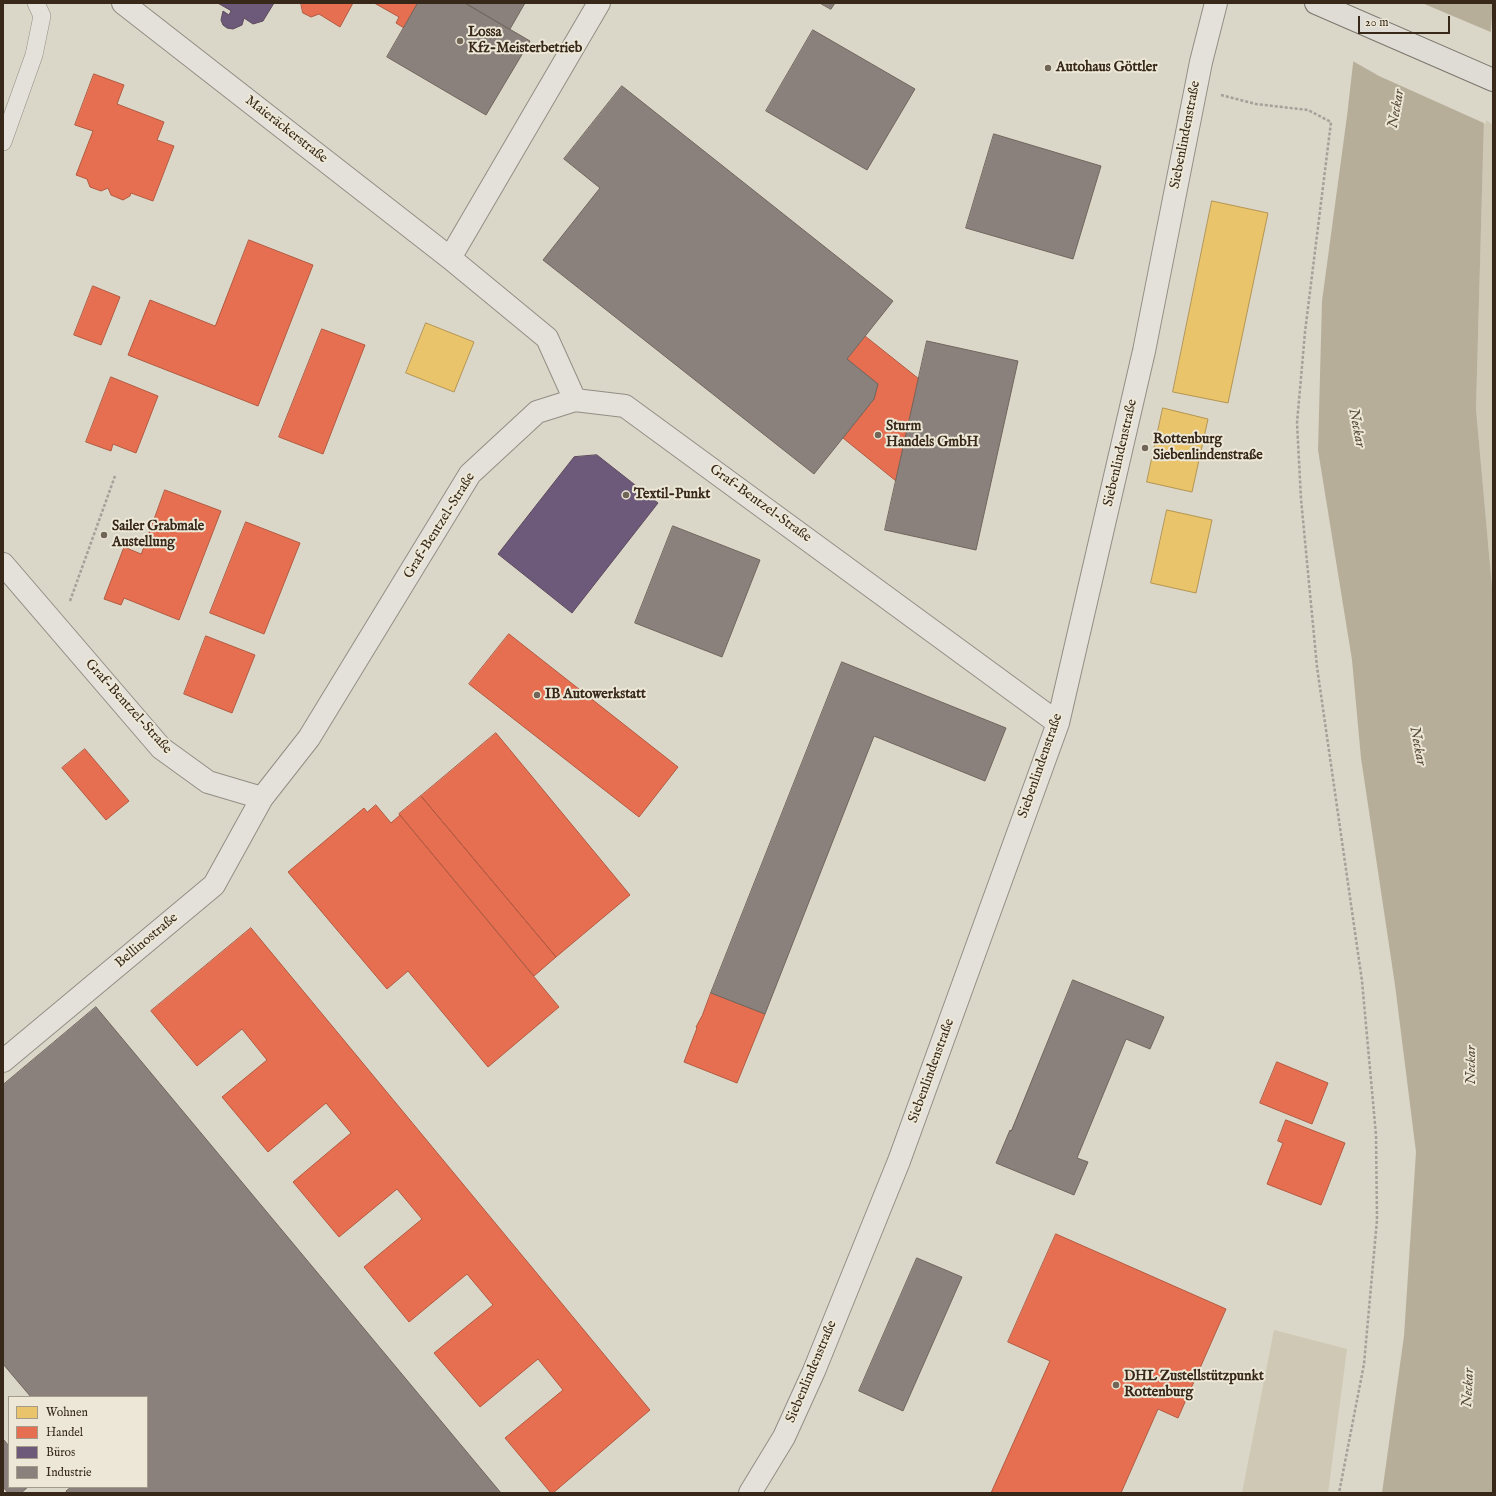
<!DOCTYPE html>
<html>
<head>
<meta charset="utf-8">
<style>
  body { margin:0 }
  #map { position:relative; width:1496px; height:1496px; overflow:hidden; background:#dad6c8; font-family:"IM FELL English",serif }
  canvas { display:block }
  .frame { position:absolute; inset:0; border:4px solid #372819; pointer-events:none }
  .legend { position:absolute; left:8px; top:1396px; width:140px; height:92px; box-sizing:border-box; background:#ece7d6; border:1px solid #a49b8a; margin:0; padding:5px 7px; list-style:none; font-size:12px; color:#372819 }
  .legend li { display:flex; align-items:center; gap:8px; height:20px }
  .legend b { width:20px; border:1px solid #a49b8a }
  .scale { position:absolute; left:1358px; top:16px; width:92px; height:18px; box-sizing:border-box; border:2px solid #372819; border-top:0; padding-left:5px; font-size:12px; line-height:14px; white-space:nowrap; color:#372819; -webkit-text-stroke:3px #ece7d6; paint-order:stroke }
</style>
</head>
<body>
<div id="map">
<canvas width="1496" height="1496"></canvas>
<div class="frame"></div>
<ul class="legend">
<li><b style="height:11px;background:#e9c46a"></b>Wohnen</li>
<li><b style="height:11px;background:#e76f51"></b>Handel</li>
<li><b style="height:11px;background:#6d597a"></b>Büros</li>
<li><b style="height:11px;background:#8a817c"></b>Industrie</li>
</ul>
<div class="scale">20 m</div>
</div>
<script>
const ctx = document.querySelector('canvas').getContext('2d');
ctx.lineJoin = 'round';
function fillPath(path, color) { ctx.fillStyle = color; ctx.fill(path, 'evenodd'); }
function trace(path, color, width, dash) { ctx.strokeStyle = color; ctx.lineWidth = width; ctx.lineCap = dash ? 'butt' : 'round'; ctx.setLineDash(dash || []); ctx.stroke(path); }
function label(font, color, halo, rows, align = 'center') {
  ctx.font = font + ' "IM FELL English",serif'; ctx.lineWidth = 4; ctx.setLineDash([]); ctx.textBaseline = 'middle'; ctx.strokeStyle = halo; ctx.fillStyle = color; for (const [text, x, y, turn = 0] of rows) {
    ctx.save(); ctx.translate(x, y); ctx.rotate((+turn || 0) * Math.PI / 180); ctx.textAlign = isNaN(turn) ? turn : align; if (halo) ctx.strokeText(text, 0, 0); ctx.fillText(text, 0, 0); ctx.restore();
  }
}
const green = new Path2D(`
  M 1484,119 L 1493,125 L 1493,598 L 1476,409 Z
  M 1274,1330 L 1347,1349 L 1328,1493 L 1242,1493 Z`);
const water = new Path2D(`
  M 1360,3 L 1493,3 L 1484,119 L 1476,409 L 1493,598 L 1493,1493 L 1382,1493 L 1404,1336 L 1416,1152 L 1395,985 L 1361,758 L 1352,660 L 1318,450 L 1322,301 L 1347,116 Z`);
const pier = new Path2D(`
  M 1358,3 L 1422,3 L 1493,33 L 1486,124 L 1379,76 L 1351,60 Z`);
const homes = new Path2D(`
  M 1212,201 L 1268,213 L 1228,403 L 1173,392 Z
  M 426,323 L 474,342 L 454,392 L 406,373 Z
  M 1163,408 L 1208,419 L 1192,492 L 1147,482 Z
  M 1167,510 L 1212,520 L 1196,593 L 1151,583 Z`);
const shops = new Path2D(`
  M 301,3 L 353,3 L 340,27 L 319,14 L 311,17 L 303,13 Z
  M 377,3 L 418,3 L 404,28 L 396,23 L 399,17 L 376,4 Z
  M 94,74 L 124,85 L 117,104 L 164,122 L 157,140 L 174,146 L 153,201 L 131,193 L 130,196 L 123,200 L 111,195 L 108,188 L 101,191 L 90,187 L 87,179 L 76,175 L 93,131 L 75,125 Z
  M 249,240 L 313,265 L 258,406 L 128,355 L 150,300 L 215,326 Z
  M 93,286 L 120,297 L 101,345 L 74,335 Z
  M 322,329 L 365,345 L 323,454 L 279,437 Z
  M 865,336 L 919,379 L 896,481 L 843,438 L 874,399 L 878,384 L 847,359 Z
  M 111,377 L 158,396 L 136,453 L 113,444 L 111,451 L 86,442 Z
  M 165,490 L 221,511 L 179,620 L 124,598 L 121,605 L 104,599 L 124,547 L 141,554 Z
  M 246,522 L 300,543 L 264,634 L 210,613 Z
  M 509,634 L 678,767 L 639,817 L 469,684 Z
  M 206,636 L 255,655 L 232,713 L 184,694 Z
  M 496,733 L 630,895 L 556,957 L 421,796 Z
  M 85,749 L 129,801 L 106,820 L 62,768 Z
  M 421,796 L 556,957 L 534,976 L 399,814 Z
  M 376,805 L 391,823 L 400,815 L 559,1007 L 488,1067 L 408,971 L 387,989 L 288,872 L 364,808 L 367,812 Z
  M 251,928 L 650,1410 L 553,1493 L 551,1493 L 505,1438 L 563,1390 L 538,1359 L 480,1407 L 434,1353 L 493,1305 L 467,1274 L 409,1322 L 364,1267 L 422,1219 L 397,1189 L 339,1237 L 293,1182 L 351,1133 L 326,1103 L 268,1152 L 222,1097 L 267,1060 L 242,1029 L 197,1066 L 151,1011 Z
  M 711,993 L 765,1014 L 737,1083 L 684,1062 L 697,1028 L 696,1027 L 702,1016 Z
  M 1277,1062 L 1328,1083 L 1312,1124 L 1260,1103 Z
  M 1286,1120 L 1345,1143 L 1321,1205 L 1267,1184 L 1283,1143 L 1278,1141 Z
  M 1056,1234 L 1226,1309 L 1178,1418 L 1158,1409 L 1121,1493 L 991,1493 L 1050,1361 L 1008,1342 Z`);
const offices = new Path2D(`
  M 218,3 L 274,3 L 263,21 L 253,24 L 244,18 L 242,25 L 233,29 L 227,28 L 223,25 L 221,20 L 223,11 L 229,15 L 231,11 Z
  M 597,455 L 658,503 L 572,613 L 498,554 L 574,457 Z`);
const industry = new Path2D(`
  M 418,3 L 465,3 L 530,41 L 486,115 L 387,57 Z
  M 465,3 L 525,3 L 510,29 Z
  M 820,3 L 835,3 L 831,9 Z
  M 813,30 L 915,89 L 867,170 L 766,111 Z
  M 622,86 L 893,301 L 847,359 L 878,384 L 874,399 L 814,474 L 543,260 L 600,188 L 564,159 Z
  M 994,134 L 1101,166 L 1073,259 L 966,228 Z
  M 927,341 L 1018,361 L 976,550 L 885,530 Z
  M 673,526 L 760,560 L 722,657 L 635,623 Z
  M 842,662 L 1006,728 L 985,781 L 874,736 L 765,1014 L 711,993 Z
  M 1073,980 L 1164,1017 L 1150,1049 L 1126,1039 L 1077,1158 L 1088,1162 L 1074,1195 L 996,1163 L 1010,1130 L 1011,1131 Z
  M 96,1007 L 501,1493 L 67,1493 L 66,1491 L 71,1487 L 147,1487 L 147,1397 L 31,1397 L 3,1364 L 3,1085 Z
  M 917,1258 L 962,1277 L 903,1411 L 859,1391 Z
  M 3,1439 L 9,1446 L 9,1487 L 28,1487 L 21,1493 L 8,1493 L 3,1487 Z`);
const path = new Path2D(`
  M 1221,95 L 1256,104 L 1308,110 L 1331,122 L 1305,332 L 1297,423 L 1301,499 L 1317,667 L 1362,981 L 1376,1135 L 1377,1220 L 1364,1364 L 1339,1493
  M 70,601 L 115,476`);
const lane = new Path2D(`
  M 3,142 L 34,55 L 42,16 L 36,3`);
const street = new Path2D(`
  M 123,3 L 450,258 L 547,338 L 575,400
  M 450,258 L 599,3
  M 3,564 L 161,748 L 208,782 L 262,798 L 309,738 L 470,474 L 537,412 L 575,400 L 625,406 L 1058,723
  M 3,1061 L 214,885 L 262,798
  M 750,1493 L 784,1437 L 814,1371 L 899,1161 L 1058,723 L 1144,351 L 1201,62 L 1216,3`);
const primary = new Path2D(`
  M 1316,3 L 1493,80`);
const markers = [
  [460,41,4,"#706556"],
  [1048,68,4,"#706556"],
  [878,435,4,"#706556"],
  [1145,448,4,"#706556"],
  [626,495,4,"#706556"],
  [104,535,4,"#706556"],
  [537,695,4,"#706556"],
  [1116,1385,4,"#706556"]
];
const poiNames = [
  ["Lossa",468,33],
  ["Kfz-Meisterbetrieb",468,49],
  ["Autohaus Göttler",1056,68],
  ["Sturm",886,427],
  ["Handels GmbH",886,443],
  ["Rottenburg",1153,440],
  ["Siebenlindenstraße",1153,456],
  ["Textil-Punkt",634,495],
  ["Sailer Grabmale",112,527],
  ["Austellung",112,543],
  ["IB Autowerkstatt",545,695],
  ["DHL Zustellstützpunkt",1124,1377],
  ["Rottenburg",1124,1393]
];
const streetNames = [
  ["Maieräckerstraße",286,130,38],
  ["Siebenlindenstraße",1186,135,-79],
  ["Siebenlindenstraße",1121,453,-77],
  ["Graf-Bentzel-Straße",760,504,36],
  ["Graf-Bentzel-Straße",440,526,-58],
  ["Graf-Bentzel-Straße",128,707,48],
  ["Siebenlindenstraße",1041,766,-71],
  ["Bellinostraße",147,941,-40],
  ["Siebenlindenstraße",932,1071,-70],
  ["Siebenlindenstraße",812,1372,-67]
];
const waterNames = [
  ["Neckar",1397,109,-80],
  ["Neckar",1356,428,79],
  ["Neckar",1417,746,79],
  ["Neckar",1472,1065,-90],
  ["Neckar",1469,1388,-87]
];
fillPath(green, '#cec8b4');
fillPath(water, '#b7ae9a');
fillPath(pier, '#dad6c8');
fillPath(homes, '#e9c46a');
trace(homes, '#b49552', 1);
fillPath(shops, '#e76f51');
trace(shops, '#b25a40', 1);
fillPath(offices, '#6d597a');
trace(offices, '#5d4a5d', 1);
fillPath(industry, '#8a817c');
trace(industry, '#71665e', 1);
trace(lane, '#928e84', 18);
trace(street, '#928e84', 24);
trace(primary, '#7b766d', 24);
trace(path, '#a5a19a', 2.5, [3, 2]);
trace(lane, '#e3e1da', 17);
trace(street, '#e3e1da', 22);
trace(primary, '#dedcd4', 22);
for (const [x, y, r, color] of markers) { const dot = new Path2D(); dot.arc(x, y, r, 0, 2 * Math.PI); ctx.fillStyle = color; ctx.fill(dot); trace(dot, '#ece7d6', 1.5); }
label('bold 14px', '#372819', '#ece7d6', poiNames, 'left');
label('14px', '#372819', '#ece7d6', streetNames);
label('italic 15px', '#594b3a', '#ece7d6', waterNames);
</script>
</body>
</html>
